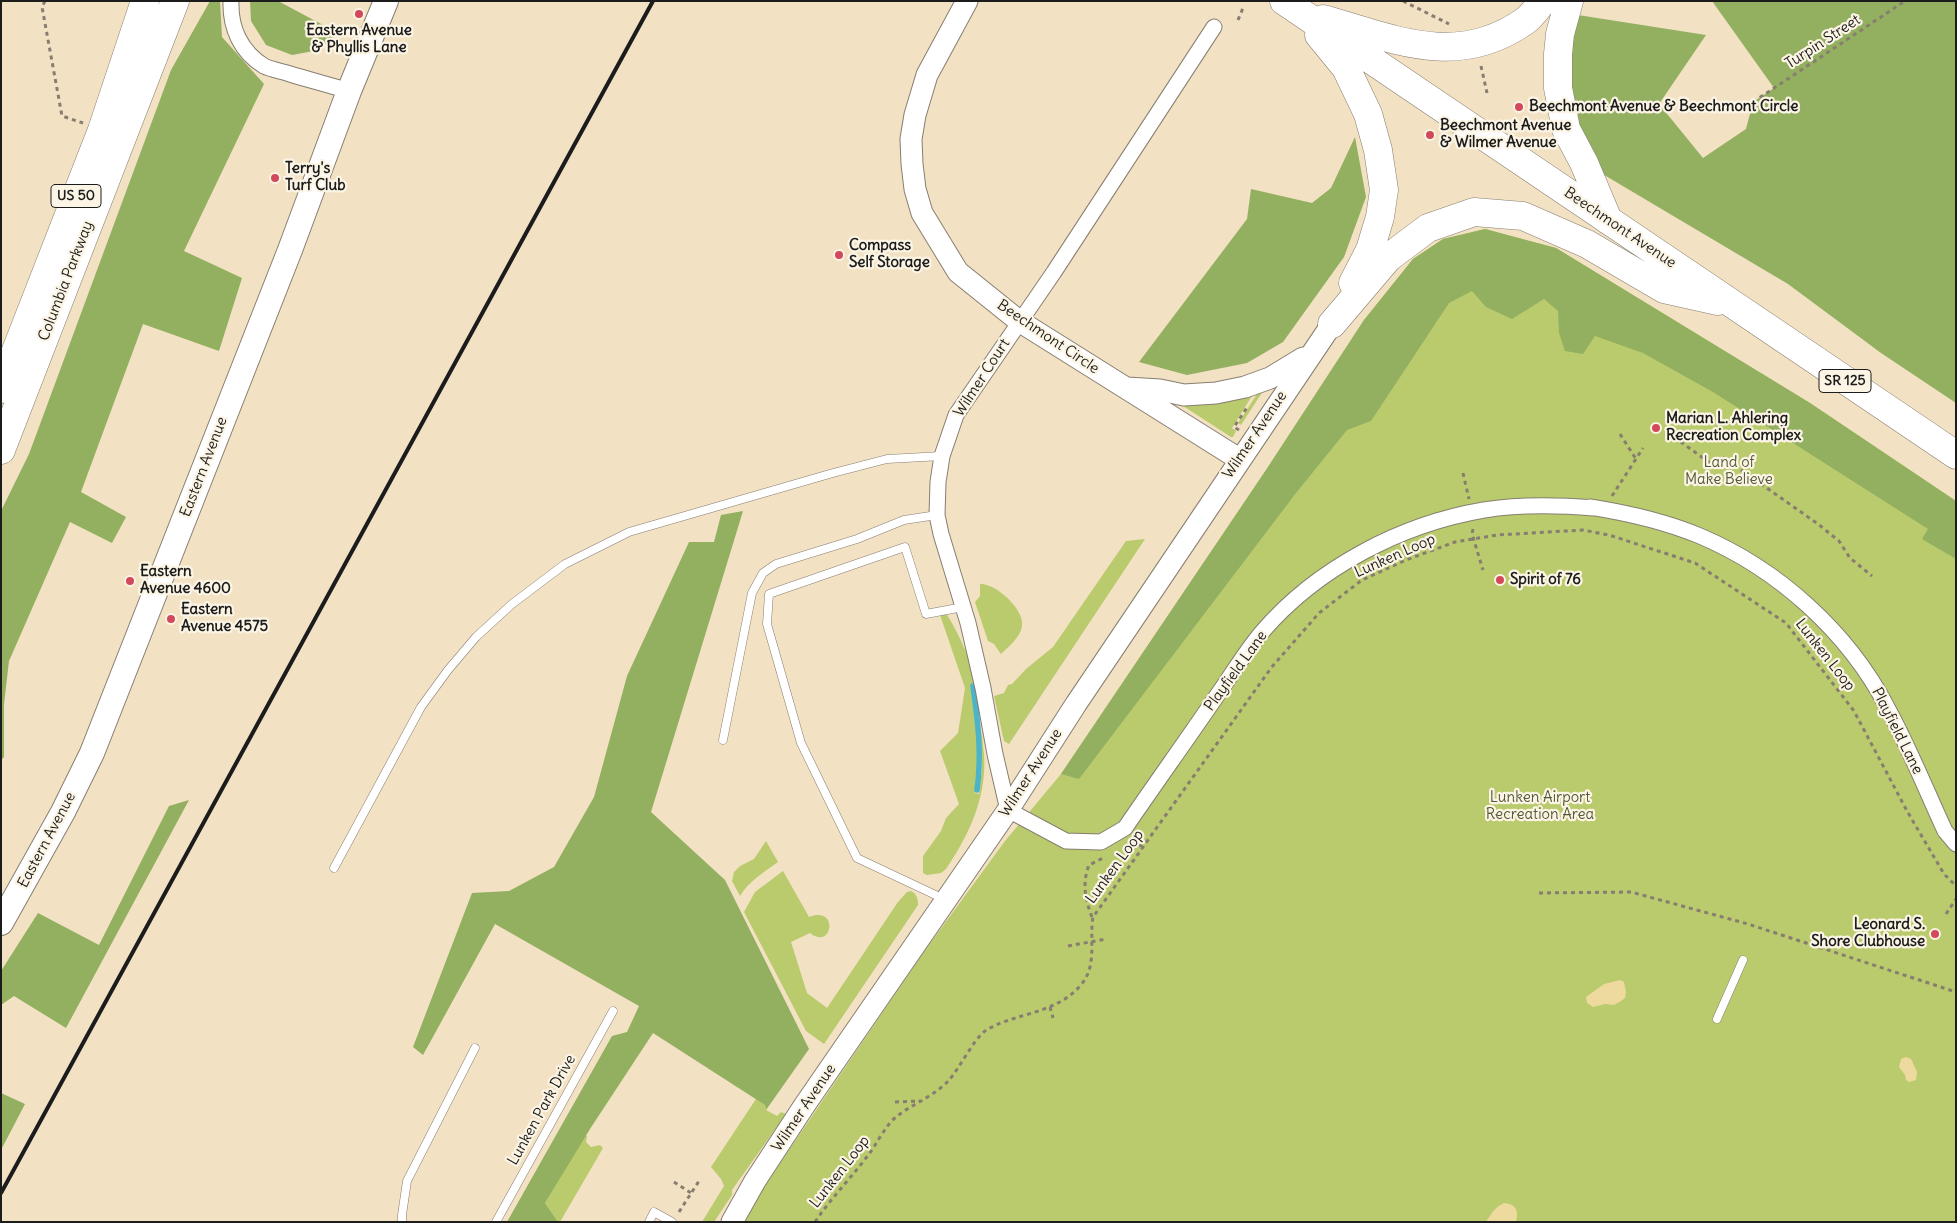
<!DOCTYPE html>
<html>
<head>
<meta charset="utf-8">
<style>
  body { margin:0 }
  #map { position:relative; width:1957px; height:1223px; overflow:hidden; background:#f2e1c3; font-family:Delius,sans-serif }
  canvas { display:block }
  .frame { position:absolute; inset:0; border:2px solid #1c1c1c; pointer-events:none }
</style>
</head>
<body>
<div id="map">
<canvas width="1957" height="1223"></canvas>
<div class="frame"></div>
</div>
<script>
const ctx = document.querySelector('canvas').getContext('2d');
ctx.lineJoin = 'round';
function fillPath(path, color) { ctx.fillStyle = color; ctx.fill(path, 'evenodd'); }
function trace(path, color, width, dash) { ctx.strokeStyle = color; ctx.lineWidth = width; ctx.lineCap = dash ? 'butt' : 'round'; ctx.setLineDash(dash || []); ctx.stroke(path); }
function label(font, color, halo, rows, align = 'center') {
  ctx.font = font + ' Delius,sans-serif'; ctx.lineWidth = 4.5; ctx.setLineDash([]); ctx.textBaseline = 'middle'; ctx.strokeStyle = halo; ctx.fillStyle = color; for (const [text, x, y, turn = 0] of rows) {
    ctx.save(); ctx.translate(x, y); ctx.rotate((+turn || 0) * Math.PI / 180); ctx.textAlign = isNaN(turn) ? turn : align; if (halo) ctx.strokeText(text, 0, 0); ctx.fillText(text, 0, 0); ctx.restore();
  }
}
const green = new Path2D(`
  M 1485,229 L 1556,248 L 1810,403 L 1956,501 L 1956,1222 L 740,1222 L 923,953 L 1005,841 L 1061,774 L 1266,470 L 1364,320 L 1413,259 L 1443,239 Z
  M 1257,388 L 1232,428 L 1236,431 L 1233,437 L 1231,437 L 1180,404 Z
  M 1259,391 L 1263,391 L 1241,425 L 1238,423 Z
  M 1145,539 L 1009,744 L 1004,741 L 994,696 L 1004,693 L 1008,685 L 1012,684 L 1026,669 L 1053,647 L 1126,541 Z
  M 980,584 C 996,583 1025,610 1022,626 C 1021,637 1008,647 1001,654 L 994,644 L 988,641 L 975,602 L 980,596 Z
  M 939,612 L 945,612 C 955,626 975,666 974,683 C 973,687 972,693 973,700 C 978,733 980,760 975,793 L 979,794 L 982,768 L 981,732 C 983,737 983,747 984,754 C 987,797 969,835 946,869 L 941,873 L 927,875 L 923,873 L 923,856 L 941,831 L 946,818 L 959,804 L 940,751 L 958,733 L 965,688 Z
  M 766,841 L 778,862 C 764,872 749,881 740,896 L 732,881 L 734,872 L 740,866 L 754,859 Z
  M 783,871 L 809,917 C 839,905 833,951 810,933 L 791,942 L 807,993 L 827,1008 L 898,902 L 907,892 L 911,891 C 917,894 918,899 918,905 L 824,1044 L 806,1031 L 744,912 L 755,892 Z
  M 756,1099 L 765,1105 L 766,1110 L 777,1116 L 781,1112 L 786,1114 L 732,1190 L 732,1195 L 714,1222 L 702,1222 L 724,1186 L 721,1179 L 711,1167 Z
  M 585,1135 L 587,1136 L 586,1142 L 591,1147 L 600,1145 L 603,1148 L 560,1222 L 558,1222 L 545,1203 Z`);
const forest = new Path2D(`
  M 210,1 L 220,1 L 222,37 L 264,84 L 184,251 L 242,278 L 219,351 L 143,324 L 81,492 L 126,517 L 112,543 L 70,522 L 9,661 L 4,704 L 4,757 L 1,760 L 1,511 L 29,454 L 171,70 Z
  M 250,1 L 278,1 L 338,33 L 319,50 L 292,55 L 266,45 L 251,21 Z
  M 1712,1 L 1956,1 L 1956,403 L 1881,353 L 1788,284 L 1584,163 L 1566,129 L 1565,13 L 1706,35 L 1659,104 L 1703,158 L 1746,129 L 1753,102 L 1774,88 Z
  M 1355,137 L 1366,197 L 1344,257 L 1283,342 L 1247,363 L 1187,375 L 1139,362 L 1247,219 L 1251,189 L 1312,203 L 1331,188 Z
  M 1485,229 L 1556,248 L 1810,403 L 1956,501 L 1956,559 L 1922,539 L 1928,529 L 1713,392 L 1643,353 L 1595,336 L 1583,354 L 1565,351 L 1559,333 L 1558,311 L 1544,299 L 1512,319 L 1486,307 L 1472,291 L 1449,303 L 1371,421 L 1347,430 L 1296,493 L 1079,779 L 1061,774 L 1266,470 L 1364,320 L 1413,259 L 1443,239 Z
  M 743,511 L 651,812 L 725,880 L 809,1049 L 766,1110 L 765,1105 L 653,1033 L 590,1129 L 545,1203 L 558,1222 L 507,1222 L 612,1036 L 627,1032 L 639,1006 L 495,924 L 423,1055 L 413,1047 L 472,893 L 509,891 L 554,867 L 594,797 L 627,676 L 689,542 L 714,542 L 721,515 Z
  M 189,800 L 66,1028 L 14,996 L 1,1005 L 1,971 L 38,913 L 99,945 L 169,806 Z
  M 1,1093 L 25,1104 L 1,1150 Z`);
const sand = new Path2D(`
  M 1620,980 L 1624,982 L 1626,992 L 1625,998 L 1621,1001 L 1614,1005 L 1605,1004 L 1593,1007 L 1587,1003 L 1586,997 L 1604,984 Z
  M 1906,1057 L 1911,1059 L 1917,1072 L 1916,1080 L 1909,1082 L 1906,1080 L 1905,1075 L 1899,1067 L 1901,1059 Z
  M 1504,1203 C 1516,1204 1519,1211 1516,1222 L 1486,1222 C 1491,1214 1495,1207 1504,1203 Z`);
const stream = new Path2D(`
  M 973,686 C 978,722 982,755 977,790`);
const path = new Path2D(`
  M 45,1 L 42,7 L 62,116 L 83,123
  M 1403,1 L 1449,24
  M 1238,20 L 1243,8
  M 1481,66 L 1487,93
  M 1753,102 L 1905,1
  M 1239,430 L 1234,427 L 1248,406
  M 1620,434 L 1636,459
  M 1674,437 L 1710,463 L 1724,458 L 1818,524 L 1839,541 L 1850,558 L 1872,576
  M 1463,473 L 1469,499
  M 1612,496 L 1643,448
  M 1473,529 L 1472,534 L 1483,570
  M 1116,854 L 1145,844
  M 1539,893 L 1631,892 L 1748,924 L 1956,992
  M 1946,914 L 1956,899
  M 1092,917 C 1085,899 1082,883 1089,865 L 1103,858
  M 1068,946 L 1106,939
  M 1050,1007 L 1053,1018
  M 895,1102 L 920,1101
  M 674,1182 L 691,1193
  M 679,1212 L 699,1181
  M 815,1222 C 831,1198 852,1177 869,1154 C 878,1142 885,1126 896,1117 C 912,1104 935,1096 949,1080 C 959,1069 974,1039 985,1031 C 1012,1013 1055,1015 1080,986 C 1098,966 1089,941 1093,917 L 1271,668 L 1319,613 L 1362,580 L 1406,560 L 1455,542 L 1497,535 L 1583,530 L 1609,535 L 1695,563 L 1786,623 L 1854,711 L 1907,811 L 1944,874 L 1956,886`);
const lane = new Path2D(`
  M 723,740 L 752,593 L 763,573 L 776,564 L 857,539 L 904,520 L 937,515
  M 334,868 L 421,707 L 448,670 L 476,637 L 512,604 L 565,564 L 629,532 L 833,473 L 887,459 L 942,456
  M 944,899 L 857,858 L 801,743 L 767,624 L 769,594 L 905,547 L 926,614 L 963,607
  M 1717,1019 L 1743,960
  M 402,1222 L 402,1215 L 407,1181 L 475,1048
  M 496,1222 L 613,1011
  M 649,1222 L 654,1212 L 672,1222`);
const street = new Path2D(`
  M 231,1 C 230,28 241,52 264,66 C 272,70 282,71 290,74 C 310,80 329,85 349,91
  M 1214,27 L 1054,272 L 956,415 L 942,456 L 938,482 L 937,515 L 941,534 L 968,623 L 983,688 L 995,754 L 1008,810 L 1066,841 L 1101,842 L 1125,828 C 1155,784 1186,741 1216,697 C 1231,676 1245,652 1262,632 C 1317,568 1401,524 1484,510 C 1521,504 1557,505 1594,508
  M 1590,507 C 1628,513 1664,521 1700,536 C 1778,569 1848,632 1887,707 C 1909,747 1926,790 1945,831 L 1956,844`);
const secondary = new Path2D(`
  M 967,1 L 927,75 L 915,115 L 911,139 L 912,164 L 915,189 L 922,213 L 958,272 L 1019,321 L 1239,459
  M 1127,388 L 1160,390 L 1184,395 L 1216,393 L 1245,387 L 1270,378 L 1303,358
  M 732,1222 L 755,1181 L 804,1106 L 1008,810 L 1076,704 L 1332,324`);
const primary = new Path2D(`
  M 1,923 L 63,812 L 92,753 L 290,250 L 349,91 L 386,1`);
const highway = new Path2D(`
  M 1284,1 L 1956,455
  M 1569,1 L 1560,34 L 1558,54 L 1558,88 L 1566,129 L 1584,163 L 1608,220
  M 1323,19 C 1394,39 1457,69 1525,21 C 1532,16 1537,8 1543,1
  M 1319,35 L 1346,68 L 1368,114 L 1378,150 L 1384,190 L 1380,217 L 1370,250 L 1353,283
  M 1332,324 L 1388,258 L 1428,228 L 1474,212 L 1523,216 L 1587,244 L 1664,289 L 1718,301
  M 1,389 L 102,130 L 145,1
  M 1,450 L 175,1`);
const rail = new Path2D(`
  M 1,1193 L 653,1`);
const markers = [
  [359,14,5,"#d1495b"],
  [1519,107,5,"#d1495b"],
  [1430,135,5,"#d1495b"],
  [275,178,5,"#d1495b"],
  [839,255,5,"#d1495b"],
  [1656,428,5,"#d1495b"],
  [1500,580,5,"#d1495b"],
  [130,581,5,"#d1495b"],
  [171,619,5,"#d1495b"],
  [1935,934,5,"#d1495b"]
];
const shields = [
  [76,196,50],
  [1845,381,52]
];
const shieldNames = [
  ["US 50",76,196],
  ["SR 125",1845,381]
];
const poiNames = [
  ["Eastern Avenue",359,31,"center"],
  ["& Phyllis Lane",359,48,"center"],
  ["Beechmont Avenue & Beechmont Circle",1529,107],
  ["Beechmont Avenue",1440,126],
  ["& Wilmer Avenue",1440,143],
  ["Terry's",285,169],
  ["Turf Club",285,186],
  ["Compass",849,246],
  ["Self Storage",849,263],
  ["Marian L. Ahlering",1666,419],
  ["Recreation Complex",1666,436],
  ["Eastern",140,572],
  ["Avenue 4600",140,589],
  ["Spirit of 76",1510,580],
  ["Eastern",181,610],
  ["Avenue 4575",181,627],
  ["Leonard S.",1925,925,"right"],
  ["Shore Clubhouse",1925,942,"right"]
];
const streetNames = [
  ["Turpin Street",1823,42,-33],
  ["Beechmont Avenue",1620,228,34],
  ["Columbia Parkway",66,281,-69],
  ["Beechmont Circle",1048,337,34],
  ["Wilmer Court",982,378,-57],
  ["Wilmer Avenue",1255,435,-56],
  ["Eastern Avenue",204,467,-69],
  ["Lunken Loop",1395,556,-24],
  ["Lunken Loop",1825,655,52],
  ["Playfield Lane",1236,671,-54],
  ["Playfield Lane",1897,731,63],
  ["Wilmer Avenue",1031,773,-57],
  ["Eastern Avenue",47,840,-62],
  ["Lunken Loop",1115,867,-54],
  ["Wilmer Avenue",804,1108,-56],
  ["Lunken Park Drive",542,1110,-61],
  ["Lunken Loop",840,1172,-52]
];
const parkNames = [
  ["Land of",1729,463],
  ["Make Believe",1729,480],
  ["Lunken Airport",1540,798],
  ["Recreation Area",1540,815]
];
fillPath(green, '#bacb6d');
fillPath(forest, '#93af60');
fillPath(sand, '#eeda9e');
trace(stream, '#4cb4ca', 5.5);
trace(lane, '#877e70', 9);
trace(street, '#877e70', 17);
trace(secondary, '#877e70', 23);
trace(primary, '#877e70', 26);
trace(highway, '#877e70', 29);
trace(path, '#877e70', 3, [4, 4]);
trace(lane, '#fff', 8);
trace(street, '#fff', 15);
trace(secondary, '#fff', 21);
trace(primary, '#fff', 24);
trace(highway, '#fff', 28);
trace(rail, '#1c1c1c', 4);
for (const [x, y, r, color] of markers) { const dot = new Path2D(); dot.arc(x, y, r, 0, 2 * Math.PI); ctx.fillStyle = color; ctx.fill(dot); trace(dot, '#fcf5e5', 2); }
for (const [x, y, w] of shields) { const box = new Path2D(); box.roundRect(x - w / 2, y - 11.5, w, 23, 4); ctx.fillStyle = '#fcf5e5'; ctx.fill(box); trace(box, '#1c1c1c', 1); }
label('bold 14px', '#1c1c1c', null, shieldNames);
label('bold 15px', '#1c1c1c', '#fcf5e5', poiNames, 'left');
label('15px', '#1c1c1c', '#fcf5e5', streetNames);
label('15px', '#535938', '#fcf5e5', parkNames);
</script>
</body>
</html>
